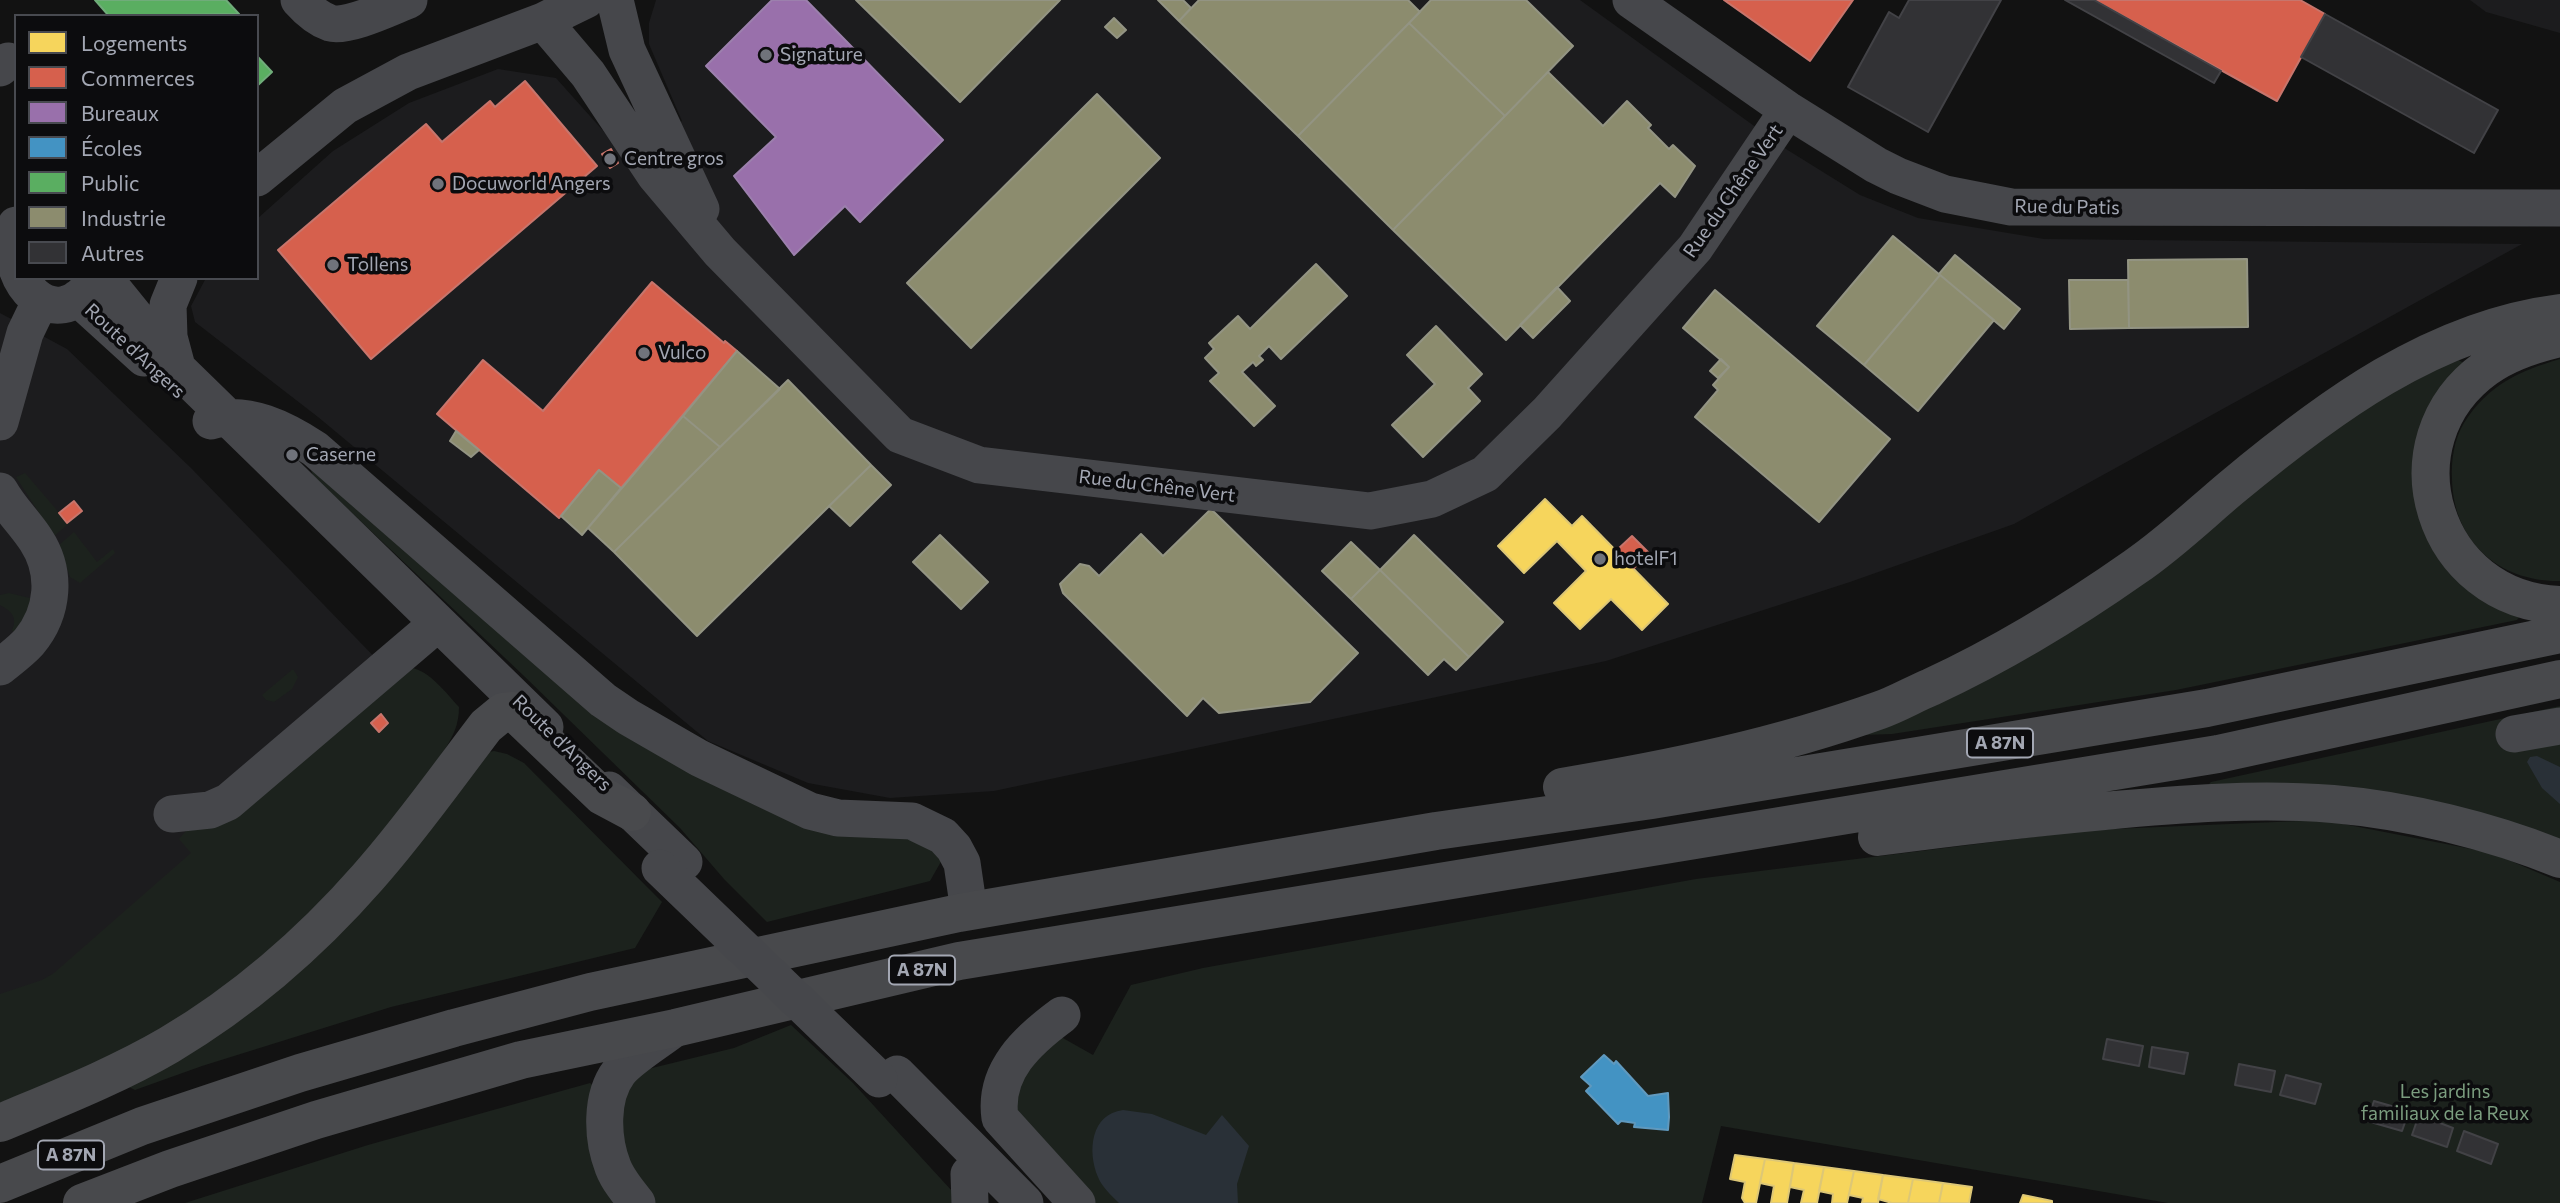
<!DOCTYPE html>
<html>
<head>
<meta charset="utf-8">
<style>
  body { margin:0 }
  #map { position:relative; width:2560px; height:1203px; overflow:hidden; background:#121212; font-family:Commissioner,sans-serif }
  canvas { display:block }
  .legend { position:absolute; left:14px; top:14px; width:245px; height:266px; box-sizing:border-box; background:#0c0c0e; border:2px solid #484a50; margin:0; padding:9px 12px; list-style:none; font-size:21px; color:#a3a7b3 }
  .legend li { display:flex; align-items:center; gap:14px; height:35px }
  .legend b { width:35px; border:2px solid #484a50 }
</style>
</head>
<body>
<div id="map">
<canvas width="2560" height="1203"></canvas>
<ul class="legend">
<li><b style="height:19px;background:#f6d55c"></b>Logements</li>
<li><b style="height:19px;background:#d6604d"></b>Commerces</li>
<li><b style="height:19px;background:#9970ab"></b>Bureaux</li>
<li><b style="height:19px;background:#4393c3"></b>Écoles</li>
<li><b style="height:19px;background:#5aae61"></b>Public</li>
<li><b style="height:19px;background:#8c8c6e"></b>Industrie</li>
<li><b style="height:19px;background:#323235"></b>Autres</li>
</ul>
</div>
<script>
const ctx = document.querySelector('canvas').getContext('2d');
ctx.lineJoin = 'round';
function fillPath(path, color) { ctx.fillStyle = color; ctx.fill(path, 'evenodd'); }
function trace(path, color, width, dash) { ctx.strokeStyle = color; ctx.lineWidth = width; ctx.lineCap = dash ? 'butt' : 'round'; ctx.setLineDash(dash || []); ctx.stroke(path); }
function label(font, color, halo, rows, align = 'center') {
  ctx.font = font + ' Commissioner,sans-serif'; ctx.lineWidth = 7; ctx.setLineDash([]); ctx.textBaseline = 'middle'; ctx.strokeStyle = halo; ctx.fillStyle = color; for (const [text, x, y, turn = 0] of rows) {
    ctx.save(); ctx.translate(x, y); ctx.rotate((+turn || 0) * Math.PI / 180); ctx.textAlign = isNaN(turn) ? turn : align; if (halo) ctx.strokeText(text, 0, 0); ctx.fillText(text, 0, 0); ctx.restore();
  }
}
const built = new Path2D(`
  M 656,0 L 1580,0 L 1786,149 L 1860,195 L 1918,218 L 2044,239 L 2522,244 L 2014,524 L 1850,582 L 1606,661 L 994,791 L 890,798 L 808,783 L 708,741 L 318,417 L 195,322 L 191,306 L 206,278 L 257,278 L 257,219 L 333,151 L 409,103 L 498,69 L 556,78 L 631,162 L 682,121 L 649,44 L 649,23 Z
  M 2470,0 L 2560,0 L 2560,33 L 2486,12 Z
  M 0,313 L 67,349 L 191,468 L 423,707 L 302,847 L 0,1011 Z`);
const green = new Path2D(`
  M 2455,358 L 2469,366 L 2416,493 L 2520,616 L 2517,620 L 2176,690 L 1892,734 L 1863,735 L 2332,422 Z
  M 2560,359 L 2560,581 C 2499,582 2453,541 2452,479 C 2451,461 2454,439 2464,423 C 2488,385 2519,371 2560,359 Z
  M 310,467 L 622,721 L 925,837 L 943,858 L 930,881 L 767,922 L 724,879 L 680,828 L 524,676 L 313,476 Z
  M 25,473 L 67,522 L 82,511 L 83,512 L 54,536 L 16,477 Z
  M 74,532 L 97,562 L 113,549 L 115,553 L 80,583 L 70,577 L 59,545 Z
  M 9,593 L 34,599 L 31,611 L 14,634 L 12,630 C 18,617 11,611 0,605 L 0,595 Z
  M 411,668 C 429,670 447,694 459,707 C 459,725 453,736 444,751 L 371,849 L 285,937 L 242,974 L 145,1041 L 0,1105 L 0,994 L 42,980 L 54,973 L 191,853 L 179,839 L 186,831 Z
  M 293,669 L 298,677 L 292,689 L 274,702 L 266,700 L 262,695 Z
  M 2560,706 L 2560,846 L 2208,785 L 2211,782 Z
  M 494,751 L 507,754 L 524,763 L 662,902 L 635,948 L 391,1007 L 202,1066 L 135,1090 L 119,1082 L 169,1056 L 481,754 Z
  M 2323,820 L 2492,853 L 2560,882 L 2560,1203 L 2168,1203 L 1721,1126 L 1702,1203 L 1084,1203 L 1009,1119 L 1014,1090 L 1054,1033 L 1093,1055 L 1131,985 L 1203,968 L 1696,879 L 2089,830 Z
  M 791,1025 L 853,1083 L 952,1191 L 958,1203 L 653,1203 L 626,1164 L 620,1100 L 631,1081 L 648,1069 L 734,1048 Z
  M 590,1083 L 595,1087 L 618,1203 L 185,1203 L 368,1145 Z`);
const water = new Path2D(`
  M 2537,756 L 2560,767 L 2560,804 L 2542,788 L 2527,762 L 2530,757 Z
  M 1123,1110 L 1152,1114 L 1206,1135 L 1222,1115 L 1249,1146 L 1237,1184 L 1238,1203 L 1119,1203 C 1111,1195 1102,1187 1098,1177 C 1087,1151 1091,1114 1123,1110 Z`);
const homes = new Path2D(`
  M 1545,499 L 1572,526 L 1582,516 L 1668,604 L 1642,630 L 1611,599 L 1580,629 L 1554,603 L 1586,571 L 1557,541 L 1524,573 L 1498,546 Z
  M 1735,1155 L 1765,1159 L 1756,1203 L 1745,1203 L 1742,1198 L 1745,1182 L 1730,1179 Z
  M 1765,1159 L 1794,1163 L 1787,1203 L 1771,1203 L 1774,1186 L 1760,1183 Z
  M 1794,1163 L 1824,1167 L 1817,1203 L 1801,1203 L 1804,1190 L 1790,1187 Z
  M 1824,1167 L 1854,1171 L 1847,1203 L 1832,1203 L 1833,1194 L 1819,1191 Z
  M 1854,1171 L 1883,1175 L 1878,1203 L 1862,1203 L 1863,1198 L 1849,1195 Z
  M 1883,1175 L 1913,1179 L 1908,1203 L 1892,1203 L 1878,1199 Z
  M 1913,1179 L 1943,1183 L 1939,1203 L 1908,1203 Z
  M 1943,1183 L 1972,1187 L 1969,1203 L 1939,1203 Z
  M 2023,1195 L 2052,1201 L 2052,1203 L 2020,1203 Z`);
const shops = new Path2D(`
  M 1724,0 L 1853,0 L 1810,61 Z
  M 2094,0 L 2300,0 L 2325,14 L 2277,101 Z
  M 525,81 L 597,166 L 371,359 L 278,250 L 426,124 L 442,142 L 490,101 L 495,107 Z
  M 611,149 L 618,163 L 610,168 L 602,154 Z
  M 652,282 L 724,343 L 725,341 L 737,351 L 621,488 L 599,470 L 559,518 L 437,414 L 483,360 L 543,411 Z
  M 74,501 L 82,511 L 67,523 L 59,513 Z
  M 1632,536 L 1649,553 L 1634,568 L 1617,550 Z
  M 381,714 L 388,723 L 379,732 L 371,723 Z`);
const offices = new Path2D(`
  M 772,0 L 806,0 L 943,140 L 860,222 L 845,206 L 794,255 L 734,176 L 776,137 L 706,66 Z`);
const schools = new Path2D(`
  M 1604,1055 L 1614,1064 L 1616,1061 L 1648,1096 L 1668,1093 L 1669,1117 L 1668,1130 L 1634,1127 L 1635,1123 L 1621,1121 L 1618,1124 L 1586,1091 L 1591,1086 L 1581,1077 Z`);
const public = new Path2D(`
  M 95,0 L 226,0 L 239,14 L 109,16 Z
  M 257,56 L 272,72 L 257,86 Z`);
const industry = new Path2D(`
  M 856,0 L 1060,0 L 960,102 Z
  M 1158,0 L 1183,0 L 1191,8 L 1179,21 Z
  M 1199,0 L 1408,0 L 1420,12 L 1298,136 L 1179,21 Z
  M 1431,0 L 1526,0 L 1573,46 L 1505,116 L 1409,23 Z
  M 1114,18 L 1126,30 L 1117,38 L 1105,27 Z
  M 1409,23 L 1505,116 L 1393,230 L 1298,136 Z
  M 1548,72 L 1603,126 L 1627,101 L 1651,125 L 1648,128 L 1669,149 L 1673,145 L 1695,166 L 1675,197 L 1660,183 L 1506,340 L 1393,230 Z
  M 1097,94 L 1160,158 L 971,348 L 907,283 Z
  M 1893,236 L 1940,275 L 1864,365 L 1817,326 Z
  M 1955,255 L 2020,309 L 2004,329 L 1939,274 Z
  M 2247,259 L 2248,327 L 2129,328 L 2128,260 Z
  M 1316,264 L 1347,296 L 1281,359 L 1269,346 L 1259,356 L 1263,360 L 1256,366 L 1253,362 L 1242,372 L 1275,406 L 1254,426 L 1210,381 L 1219,373 L 1205,358 L 1214,349 L 1209,343 L 1238,316 L 1250,329 Z
  M 1940,275 L 1994,320 L 1918,411 L 1864,365 Z
  M 2069,280 L 2128,280 L 2129,328 L 2070,329 Z
  M 1557,287 L 1570,301 L 1533,338 L 1520,325 Z
  M 1715,290 L 1890,439 L 1819,522 L 1695,417 L 1718,390 L 1713,385 L 1729,367 L 1683,328 Z
  M 1436,326 L 1482,374 L 1468,388 L 1480,401 L 1423,457 L 1392,425 L 1435,384 L 1407,355 Z
  M 737,351 L 780,389 L 720,447 L 683,416 Z
  M 1721,359 L 1729,367 L 1718,378 L 1710,371 Z
  M 788,380 L 871,465 L 697,636 L 614,552 Z
  M 683,416 L 720,447 L 614,552 L 588,528 Z
  M 456,431 L 479,450 L 471,457 L 450,441 Z
  M 871,465 L 891,485 L 850,526 L 829,506 Z
  M 599,470 L 621,488 L 582,535 L 561,516 Z
  M 1211,509 L 1358,653 L 1310,702 L 1219,713 L 1203,698 L 1187,716 L 1063,593 L 1060,584 L 1080,564 L 1089,566 L 1099,576 L 1141,534 L 1163,556 Z
  M 940,535 L 988,582 L 961,609 L 913,562 Z
  M 1414,535 L 1503,622 L 1469,657 L 1380,570 Z
  M 1351,542 L 1380,570 L 1351,599 L 1322,571 Z
  M 1380,570 L 1469,657 L 1456,670 L 1444,659 L 1428,675 L 1351,599 Z`);
const building = new Path2D(`
  M 1909,0 L 2001,0 L 1928,132 L 1848,87 L 1889,12 L 1899,18 Z
  M 2065,0 L 2094,0 L 2221,71 L 2214,83 Z
  M 2325,14 L 2498,110 L 2474,153 L 2301,57 Z
  M 2107,1039 L 2143,1046 L 2139,1066 L 2103,1059 Z
  M 2152,1047 L 2188,1053 L 2184,1074 L 2149,1067 Z
  M 2239,1064 L 2275,1071 L 2271,1092 L 2235,1085 Z
  M 2286,1075 L 2321,1084 L 2315,1104 L 2280,1095 Z
  M 2374,1101 L 2409,1111 L 2402,1131 L 2367,1121 Z
  M 2419,1115 L 2453,1128 L 2447,1147 L 2412,1135 Z
  M 2464,1131 L 2498,1144 L 2491,1164 L 2457,1151 Z`);
const minor = new Path2D(`
  M 299,0 C 307,9 318,19 330,23 C 348,28 391,7 409,0
  M 615,0 L 627,50 L 701,209
  M 1631,0 L 1788,110 L 1876,165 L 1898,176 L 1945,194 L 2011,207 L 2560,208
  M 543,21 L 588,74 L 655,175 L 720,252 L 900,435 L 979,465 L 1370,511 L 1432,499 L 1485,474 L 1547,413 L 1695,248 L 1788,110
  M 0,68 L 8,61
  M 257,178 L 345,106 L 408,72 L 543,21 L 586,0
  M 16,225 C 0,282 56,338 93,282
  M 104,278 L 177,368 L 545,727
  M 78,298 L 144,358
  M 177,367 L 169,337 L 168,305 L 179,278
  M 211,421 C 246,409 286,430 315,449 L 603,700 L 628,717 L 699,758 L 810,811 L 838,818 L 912,821 L 943,836 L 954,848 L 962,863 L 969,911
  M 0,422 L 25,333 L 39,304
  M 0,491 C 10,509 25,523 36,540 C 57,572 54,612 29,642 C 21,651 10,659 0,667
  M 2514,734 L 2560,726
  M 609,790 L 684,862
  M 172,814 L 210,810 L 228,802 L 424,635
  M 1062,1015 C 1028,1040 993,1071 1000,1118 L 1077,1203
  M 897,1074 L 1025,1203
  M 969,1174 L 970,1203
  M 637,1203 C 628,1192 618,1180 613,1167 C 602,1139 600,1097 619,1072 C 630,1058 660,1040 675,1028`);
const major = new Path2D(`
  M 0,1123 C 57,1099 116,1076 169,1045 C 243,1001 311,942 368,877 C 410,830 447,777 486,726 L 503,712 L 513,711 L 602,796 L 632,812`);
const highway = new Path2D(`
  M 2560,338 C 2534,344 2508,352 2486,368 C 2383,442 2433,601 2560,605
  M 1562,787 C 1670,769 1777,747 1880,710 C 1897,704 1914,694 1931,687 C 2002,654 2071,612 2135,567 C 2169,544 2200,514 2231,488 C 2327,408 2433,329 2560,313
  M 1877,837 C 1952,827 2028,818 2104,811 C 2180,804 2257,798 2333,804 C 2406,810 2492,831 2560,859
  M 0,1184 L 142,1126 L 300,1073 L 454,1028 L 590,992 L 959,913 L 1436,831 L 1652,800 L 2207,708 L 2560,634
  M 82,1203 L 170,1169 L 316,1120 L 521,1060 L 675,1028 L 959,961 L 2218,754 L 2560,679`);
const minorBridge = new Path2D(`
  M 660,868 L 879,1079`);
const markers = [
  [766,55,7,"#70737b"],
  [610,159,7,"#70737b"],
  [438,184,7,"#70737b"],
  [333,265,7,"#70737b"],
  [644,353,7,"#70737b"],
  [292,455,7,"#70737b"],
  [1600,559,7,"#70737b"]
];
const shields = [
  [2000,743,66],
  [922,970,66],
  [71,1155,66]
];
const shieldNames = [
  ["A 87N",2000,743],
  ["A 87N",922,970],
  ["A 87N",71,1155]
];
const poiNames = [
  ["Signature",780,55],
  ["Centre gros",624,159],
  ["Docuworld Angers",452,184],
  ["Tollens",347,265],
  ["Vulco",658,353],
  ["Caserne",306,455],
  ["hotelF1",1614,559]
];
const streetNames = [
  ["Rue du Chêne Vert",1733,191,-55],
  ["Rue du Patis",2067,207,1],
  ["Route d’Angers",135,351,43],
  ["Rue du Chêne Vert",1157,486,7],
  ["Route d’Angers",562,743,44]
];
const parkNames = [
  ["Les jardins",2445,1092],
  ["familiaux de la Reux",2445,1114]
];
fillPath(built, '#1c1c1e');
fillPath(green, '#1c221d');
fillPath(water, '#293037');
fillPath(homes, '#f6d55c');
trace(homes, '#ddc776', 2);
fillPath(shops, '#d6604d');
trace(shops, '#c7756c', 2);
fillPath(offices, '#9970ab');
trace(offices, '#9c80ad', 2);
fillPath(schools, '#4393c3');
trace(schools, '#6099be', 2);
fillPath(public, '#5aae61');
trace(public, '#70ac7a', 2);
fillPath(industry, '#8c8c6e');
trace(industry, '#939483', 2);
fillPath(building, '#323235');
trace(building, '#424246', 2);
trace(minor, '#46474b', 37);
trace(major, '#494a4d', 38);
trace(highway, '#48494c', 38);
trace(minorBridge, '#46474b', 37);
for (const [x, y, r, color] of markers) { const dot = new Path2D(); dot.arc(x, y, r, 0, 2 * Math.PI); ctx.fillStyle = color; ctx.fill(dot); trace(dot, '#0c0c0e', 2.5); }
for (const [x, y, w] of shields) { const box = new Path2D(); box.roundRect(x - w / 2, y - 14.5, w, 29, 5); ctx.fillStyle = '#0c0c0e'; ctx.fill(box); trace(box, '#a3a7b3', 2); }
label('bold 18px', '#a3a7b3', null, shieldNames);
label('19px', '#a3a7b3', '#0c0c0e', poiNames, 'left');
label('19px', '#a3a7b3', '#0c0c0e', streetNames);
label('19px', '#7b9d7f', '#0c0c0e', parkNames);
</script>
</body>
</html>
